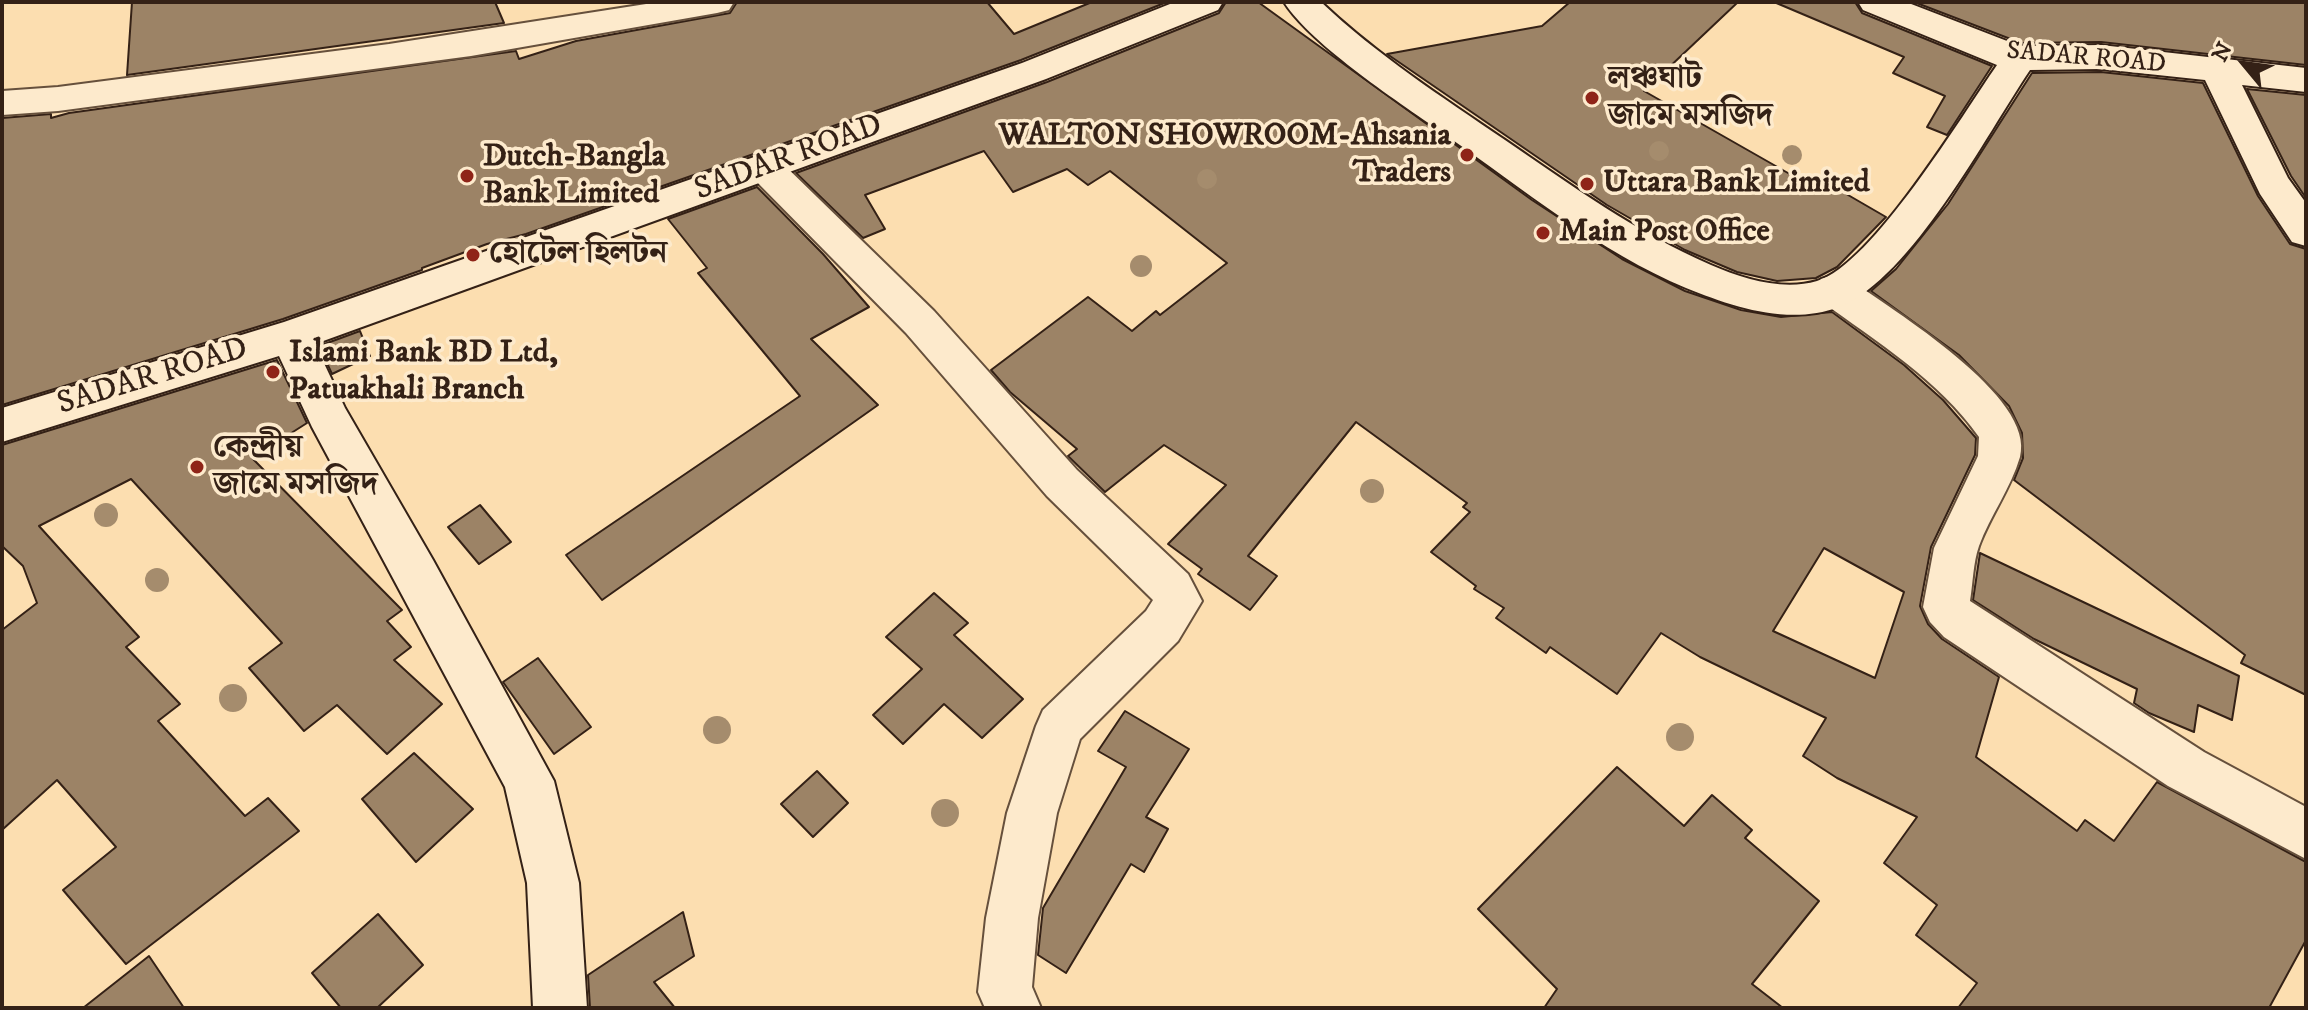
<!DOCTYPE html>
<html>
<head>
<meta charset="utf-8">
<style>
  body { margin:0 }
  #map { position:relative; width:2308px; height:1010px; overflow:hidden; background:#fcdeb0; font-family:"IM FELL DW Pica",serif }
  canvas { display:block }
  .frame { position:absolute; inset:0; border:4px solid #342116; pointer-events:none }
  .north { position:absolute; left:2204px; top:24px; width:80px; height:80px; -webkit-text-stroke:6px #fdeacc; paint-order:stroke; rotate:299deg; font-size:22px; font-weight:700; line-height:32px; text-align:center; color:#342116 }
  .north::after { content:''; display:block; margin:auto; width:28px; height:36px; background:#342116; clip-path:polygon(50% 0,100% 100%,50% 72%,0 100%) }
</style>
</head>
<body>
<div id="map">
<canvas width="2308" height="1010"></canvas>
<div class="frame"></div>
<div class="north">N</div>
</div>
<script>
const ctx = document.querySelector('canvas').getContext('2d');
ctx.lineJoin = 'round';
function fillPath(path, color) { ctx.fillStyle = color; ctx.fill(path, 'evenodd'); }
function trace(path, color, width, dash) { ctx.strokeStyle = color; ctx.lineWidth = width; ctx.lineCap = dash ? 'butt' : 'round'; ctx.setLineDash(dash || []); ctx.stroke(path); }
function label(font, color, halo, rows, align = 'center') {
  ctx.font = font + ' "IM FELL DW Pica","Noto Serif Bengali",serif'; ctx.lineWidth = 7; ctx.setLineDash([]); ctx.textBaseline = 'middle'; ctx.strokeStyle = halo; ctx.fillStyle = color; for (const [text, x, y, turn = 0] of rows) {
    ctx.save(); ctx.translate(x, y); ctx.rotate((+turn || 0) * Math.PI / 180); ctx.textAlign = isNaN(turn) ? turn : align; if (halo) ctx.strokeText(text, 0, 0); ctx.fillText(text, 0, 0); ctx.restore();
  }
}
const building = new Path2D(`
  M 132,2 L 495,2 L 504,23 L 127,75 Z
  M 737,2 L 987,2 L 1014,34 L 1092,2 L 1167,2 L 1021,60 L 526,234 L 487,244 L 422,268 L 422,270 L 283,319 L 2,405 L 2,118 L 51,114 L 51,118 L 69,113 L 516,51 L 519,59 L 576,41 L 730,13 Z
  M 1226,2 L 1258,2 L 1532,200 L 1622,259 L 1685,291 L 1741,310 L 1781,317 L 1832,312 L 1904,365 L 1943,400 L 1976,438 L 1975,455 L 1931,547 L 1920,606 L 1928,624 L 1942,639 L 1999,677 L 1976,757 L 2077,831 L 2085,820 L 2114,841 L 2157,782 L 2306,862 L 2306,940 L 2269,1008 L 1958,1008 L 1977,983 L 1916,935 L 1937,905 L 1884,863 L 1917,817 L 1837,778 L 1803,756 L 1826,718 L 1700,657 L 1661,633 L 1617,694 L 1550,647 L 1546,653 L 1496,618 L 1504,608 L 1474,589 L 1476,586 L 1431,552 L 1470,512 L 1463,507 L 1467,503 L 1356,422 L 1248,556 L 1277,576 L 1250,610 L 1198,574 L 1202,569 L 1168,544 L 1226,485 L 1164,445 L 1105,492 L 1068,456 L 1077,449 L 1010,392 L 991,370 L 1088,297 L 1132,331 L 1156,311 L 1160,315 L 1227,263 L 1110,171 L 1088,185 L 1067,169 L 1013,192 L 984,151 L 865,195 L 885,229 L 863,238 L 796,173 L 1047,82 L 1219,13 ZM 1824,548 L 1904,592 L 1875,678 L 1773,631 Z
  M 1570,2 L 1738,2 L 1644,91 L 1809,185 L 1817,177 L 1886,217 L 1837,267 L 1816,278 L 1777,281 L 1737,272 L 1685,250 L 1607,205 L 1387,54 L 1542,26 Z
  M 1774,2 L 1855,2 L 1862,13 L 1992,66 L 1947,135 L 1927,127 L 1945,96 L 1893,73 L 1904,57 Z
  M 1914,2 L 2306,2 L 2306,65 L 2101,42 L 2021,43 Z
  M 2101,72 L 2203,83 L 2258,196 L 2290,244 L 2306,249 L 2306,695 L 2241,663 L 2245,655 L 2014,480 L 2023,458 L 2022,433 L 2009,406 L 1959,355 L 1871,291 L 1896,269 L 1948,204 L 2032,73 Z
  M 2247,89 L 2306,95 L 2306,198 L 2291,176 Z
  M 757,187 L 823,254 L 869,307 L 811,339 L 878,405 L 602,600 L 566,555 L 800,396 L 698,273 L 707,268 L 668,219 Z
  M 360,331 L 370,356 L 332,374 L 319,346 Z
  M 277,360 L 307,423 L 252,458 L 402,610 L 387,621 L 411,647 L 394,660 L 442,704 L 387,754 L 337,705 L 304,731 L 249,668 L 282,643 L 131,479 L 39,526 L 139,637 L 126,647 L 180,704 L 158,721 L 245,816 L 268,798 L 299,831 L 126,964 L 63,890 L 116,847 L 57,780 L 2,830 L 2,630 L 37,603 L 23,566 L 2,546 L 2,445 Z
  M 480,505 L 511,542 L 479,564 L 448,527 Z
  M 1980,553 L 2239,676 L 2232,720 L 2198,705 L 2194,732 L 2149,713 L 2134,703 L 2137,689 L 2034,639 L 1973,600 Z
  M 934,593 L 968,623 L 954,635 L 1023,699 L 982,738 L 944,704 L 903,744 L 873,715 L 922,669 L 886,637 Z
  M 538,658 L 591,727 L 554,754 L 503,682 Z
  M 1125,711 L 1189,749 L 1146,817 L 1168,829 L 1144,872 L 1131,864 L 1066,973 L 1038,955 L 1043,908 L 1126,767 L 1098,751 Z
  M 414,753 L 473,809 L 416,862 L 362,799 Z
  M 1617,767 L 1684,826 L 1712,795 L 1752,830 L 1745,838 L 1819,901 L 1752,984 L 1783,1008 L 1544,1008 L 1557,989 L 1478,909 Z
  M 817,771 L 848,803 L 813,837 L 781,804 Z
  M 683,912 L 694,956 L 654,982 L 675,1008 L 590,1008 L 588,975 Z
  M 378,914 L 423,965 L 377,1008 L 341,1008 L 312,973 Z
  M 149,956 L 184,1008 L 83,1008 Z`);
const street = new Path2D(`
  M 659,2 L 734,2 L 729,10 L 717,13 L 471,56 L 58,111 L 2,115 L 2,91 L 58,87 L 389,44 Z
  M 765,155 L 778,159 L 934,311 L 1077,470 L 1188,574 L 1202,601 L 1178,641 L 1080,739 L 1057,813 L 1038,918 L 1032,987 L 1041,1008 L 985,1008 L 978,992 L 986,918 L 1007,813 L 1036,726 L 1043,710 L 1146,611 L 1153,600 L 1047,496 L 906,333 L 752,177 L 747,168 L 752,159 Z
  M 1835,275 L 1849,279 C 1892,310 2037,397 2020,457 C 2011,488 1990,516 1979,546 C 1973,563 1973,583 1970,601 L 2204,752 L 2306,807 L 2306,859 L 2168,786 L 1944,637 L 1930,622 L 1923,607 L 1934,548 L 1978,456 L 1979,437 C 1939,380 1877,342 1821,301 L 1815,290 L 1821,279 Z`);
const secondary = new Path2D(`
  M 1175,2 L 1223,2 L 1218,10 L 1046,79 L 315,344 L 345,408 L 433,560 L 554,781 L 579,883 L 587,1008 L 533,1008 L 527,883 L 505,787 L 312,427 L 279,356 L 2,442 L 2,408 L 284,322 L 1022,63 Z
  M 1284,2 L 1321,2 C 1377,55 1442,97 1505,140 C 1571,185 1637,233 1711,265 C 1743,279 1783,291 1817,281 C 1872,265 1963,114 1997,65 L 1863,10 L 1858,2 L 1906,2 L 2020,46 L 2101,45 L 2306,68 L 2306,92 L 2242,85 L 2288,178 L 2306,203 L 2306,246 L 2292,242 L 2260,194 L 2205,80 L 2101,69 L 2030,70 C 1986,135 1912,278 1839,307 C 1789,326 1733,307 1686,288 C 1600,252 1523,189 1447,136 C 1402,104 1312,46 1284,2 Z`);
const trees = [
  [1659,151,10],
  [1792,155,10],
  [1207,179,10],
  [1141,266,11],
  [1372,491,12],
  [106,515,12],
  [157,580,12],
  [233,698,14],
  [717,730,14],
  [1680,737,14],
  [945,813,14]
];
const markers = [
  [1592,98,8,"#8f2418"],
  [1467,155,8,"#8f2418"],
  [467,176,8,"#8f2418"],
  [1587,184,8,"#8f2418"],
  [1543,233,8,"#8f2418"],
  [473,255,8,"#8f2418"],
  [273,372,8,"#8f2418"],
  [197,467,8,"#8f2418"]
];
const farStreetnames = [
  ["SADAR ROAD",2086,59,5]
];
const poiNames = [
  ["লঞ্চঘাট",1608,80],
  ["জামে মসজিদ",1608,117],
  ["WALTON SHOWROOM-Ahsania",1451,137,"right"],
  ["Traders",1451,174,"right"],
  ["Dutch-Bangla",483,158],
  ["Bank Limited",483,195],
  ["Uttara Bank Limited",1603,184],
  ["Main Post Office",1559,233],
  ["হোটেল হিলটন",489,255],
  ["Islami Bank BD Ltd,",289,354],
  ["Patuakhali Branch",289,391],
  ["কেন্দ্রীয়",213,449],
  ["জামে মসজিদ",213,486]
];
const streetNames = [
  ["SADAR ROAD",789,159,-20],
  ["SADAR ROAD",153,378,-17]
];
fillPath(building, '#9c8366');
trace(building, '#342116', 2);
trace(street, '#66503c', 4);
trace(secondary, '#342116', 4);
fillPath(street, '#fdeacc');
fillPath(secondary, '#fdeacc');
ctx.fillStyle = '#a58c6d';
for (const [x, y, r] of trees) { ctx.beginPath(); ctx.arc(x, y, r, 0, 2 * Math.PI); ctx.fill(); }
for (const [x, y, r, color] of markers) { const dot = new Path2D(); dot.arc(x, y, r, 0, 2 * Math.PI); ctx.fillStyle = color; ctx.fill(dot); trace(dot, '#fdeacc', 3); }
label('26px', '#342116', '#fdeacc', farStreetnames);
label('bold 32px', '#342116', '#fdeacc', poiNames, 'left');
label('32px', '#342116', '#fdeacc', streetNames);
</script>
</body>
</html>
